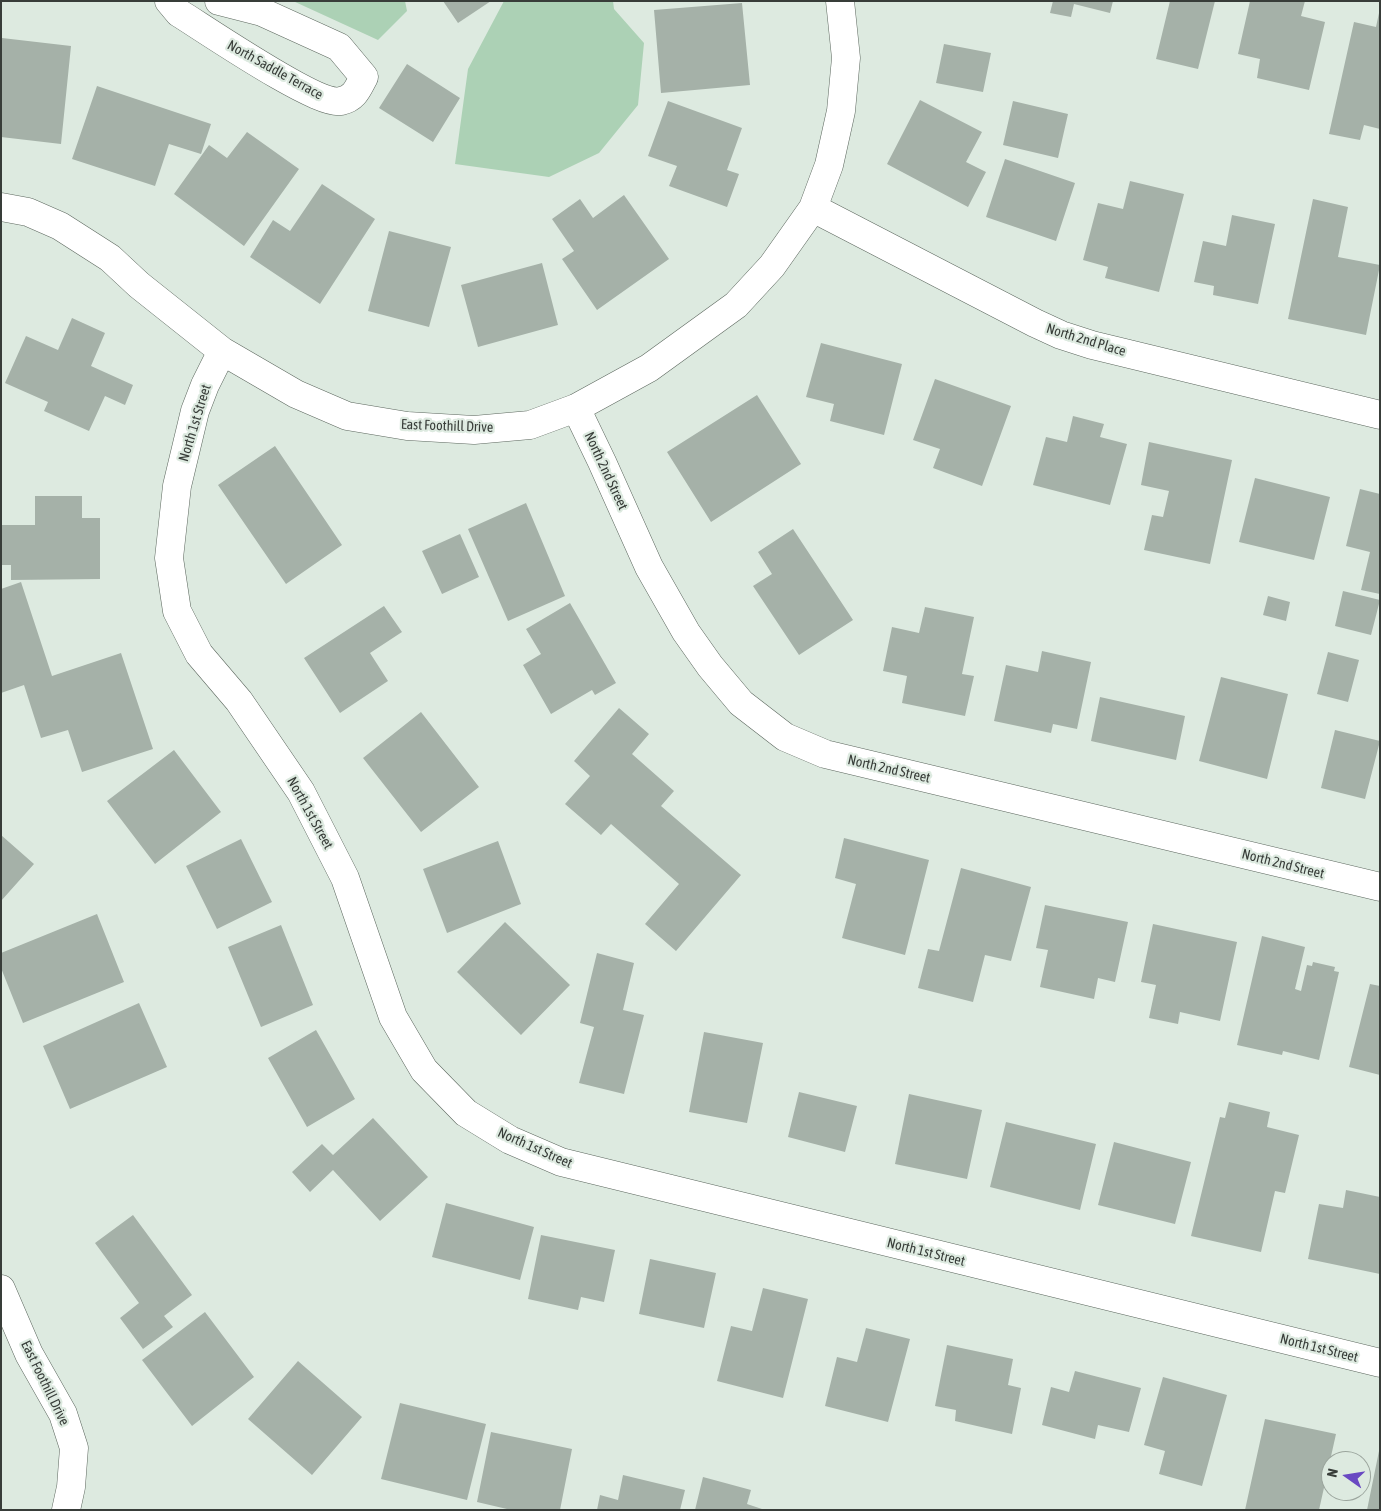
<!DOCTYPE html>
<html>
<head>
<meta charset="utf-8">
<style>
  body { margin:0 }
  #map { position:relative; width:1381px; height:1511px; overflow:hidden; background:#ddeae0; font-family:"Asap Condensed",sans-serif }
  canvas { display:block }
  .frame { position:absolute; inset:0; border:2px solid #383d39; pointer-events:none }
  .north { position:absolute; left:1321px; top:1451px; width:50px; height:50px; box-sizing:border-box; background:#ddeae0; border:1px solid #9ba59d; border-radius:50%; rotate:283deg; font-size:14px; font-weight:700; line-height:20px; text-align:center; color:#383d39 }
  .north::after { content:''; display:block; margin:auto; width:18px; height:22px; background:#6949c2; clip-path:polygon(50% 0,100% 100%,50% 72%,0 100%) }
</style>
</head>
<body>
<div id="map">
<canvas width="1381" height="1511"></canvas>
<div class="frame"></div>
<div class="north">N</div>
</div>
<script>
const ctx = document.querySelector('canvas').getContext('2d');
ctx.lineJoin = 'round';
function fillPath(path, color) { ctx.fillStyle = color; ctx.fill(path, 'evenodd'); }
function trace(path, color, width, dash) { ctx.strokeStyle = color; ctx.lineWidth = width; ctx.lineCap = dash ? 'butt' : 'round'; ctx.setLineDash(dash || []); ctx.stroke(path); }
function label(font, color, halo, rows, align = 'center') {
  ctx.font = font + ' "Asap Condensed",sans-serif'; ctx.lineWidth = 4.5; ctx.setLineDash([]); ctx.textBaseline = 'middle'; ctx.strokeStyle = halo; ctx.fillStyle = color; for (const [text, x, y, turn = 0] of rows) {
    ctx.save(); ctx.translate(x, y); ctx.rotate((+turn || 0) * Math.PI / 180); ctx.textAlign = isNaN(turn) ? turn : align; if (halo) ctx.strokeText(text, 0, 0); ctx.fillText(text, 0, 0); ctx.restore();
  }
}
const green = new Path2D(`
  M 293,1 L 405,1 L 407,11 L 378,40 Z
  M 504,1 L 613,1 L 614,9 L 644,43 L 638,105 L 599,153 L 549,177 L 455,164 L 468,69 Z`);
const building = new Path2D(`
  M 443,1 L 491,1 L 458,23 Z
  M 1053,1 L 1113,1 L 1110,13 L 1074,4 L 1071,17 L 1050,13 Z
  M 1170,1 L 1215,1 L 1198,69 L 1156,59 Z
  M 1250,1 L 1305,1 L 1301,16 L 1325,22 L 1309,90 L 1257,78 L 1260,59 L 1238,54 Z
  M 742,3 L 750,85 L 661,93 L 654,10 Z
  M 1379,13 L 1380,129 L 1364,125 L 1360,140 L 1329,134 L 1354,22 L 1376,27 Z
  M 2,38 L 71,46 L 61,144 L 1,137 Z
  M 944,44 L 991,53 L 983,92 L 936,83 Z
  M 407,64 L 460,98 L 433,142 L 379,108 Z
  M 97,86 L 211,124 L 201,154 L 169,144 L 155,186 L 72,159 Z
  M 920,100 L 982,132 L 966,162 L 986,172 L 968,207 L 887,164 Z
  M 668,101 L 742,128 L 727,170 L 739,174 L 727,207 L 669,186 L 677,166 L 648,156 Z
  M 1013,101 L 1068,114 L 1058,158 L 1003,145 Z
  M 247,132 L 299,169 L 244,246 L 174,194 L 209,145 L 227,158 Z
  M 1005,159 L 1075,183 L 1056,241 L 986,217 Z
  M 1130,181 L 1184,194 L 1159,292 L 1105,278 L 1108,267 L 1083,260 L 1098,203 L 1123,209 Z
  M 322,184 L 375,219 L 320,304 L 250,257 L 273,220 L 290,231 Z
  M 624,195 L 669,259 L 597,310 L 562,259 L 574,251 L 552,219 L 580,199 L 593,218 Z
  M 1313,199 L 1348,207 L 1338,257 L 1380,265 L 1366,335 L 1288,319 Z
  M 1232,215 L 1275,224 L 1258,304 L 1213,295 L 1214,286 L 1194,282 L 1203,241 L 1226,246 Z
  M 389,231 L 451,247 L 429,327 L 368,311 Z
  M 542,263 L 558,325 L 478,347 L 461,285 Z
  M 72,318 L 105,333 L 91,366 L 133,385 L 125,405 L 105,396 L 89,431 L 44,411 L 48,402 L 5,383 L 26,336 L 58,350 Z
  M 821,343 L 902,364 L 884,435 L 830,421 L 834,404 L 806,397 Z
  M 935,379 L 1011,406 L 982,486 L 933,468 L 940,449 L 913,440 Z
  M 757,395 L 801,464 L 711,522 L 667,452 Z
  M 1073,416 L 1104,424 L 1100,437 L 1127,444 L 1110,505 L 1033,485 L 1046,437 L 1067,442 Z
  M 1149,442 L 1232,460 L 1210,564 L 1144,550 L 1152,515 L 1163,517 L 1169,491 L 1141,485 Z
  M 275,446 L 342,545 L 286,584 L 218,485 Z
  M 1255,478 L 1330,497 L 1314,560 L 1239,542 Z
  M 1360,489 L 1380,494 L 1380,594 L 1361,590 L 1370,552 L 1346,546 Z
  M 35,496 L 82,496 L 82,518 L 100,518 L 100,579 L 11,580 L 11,565 L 1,565 L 1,525 L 35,525 Z
  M 526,503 L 565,596 L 508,621 L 468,529 Z
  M 793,529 L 853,620 L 799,655 L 753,586 L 772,574 L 758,552 Z
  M 460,534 L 479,577 L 442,594 L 422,551 Z
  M 21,582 L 52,676 L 121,653 L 153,749 L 82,772 L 68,730 L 41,738 L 24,685 L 1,693 L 1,589 Z
  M 1343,591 L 1380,600 L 1371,635 L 1335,626 Z
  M 1268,596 L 1290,602 L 1286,621 L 1263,615 Z
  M 570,603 L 616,683 L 595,695 L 592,690 L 551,714 L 523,665 L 541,654 L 526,629 Z
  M 384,606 L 402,632 L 370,653 L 388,681 L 340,713 L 304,658 Z
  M 925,607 L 974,617 L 962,674 L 974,676 L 965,716 L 902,703 L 907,676 L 883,671 L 892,627 L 919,633 Z
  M 1042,651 L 1091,662 L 1077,729 L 1053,724 L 1051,733 L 994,721 L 1006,665 L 1038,672 Z
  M 1328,652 L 1359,660 L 1348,702 L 1317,694 Z
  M 1221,677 L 1288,694 L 1267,779 L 1199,761 Z
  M 1100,697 L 1185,716 L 1176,760 L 1091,741 Z
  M 619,708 L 649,734 L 632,754 L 674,791 L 661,806 L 741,875 L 676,951 L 645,924 L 679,884 L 611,824 L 601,835 L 565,804 L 590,776 L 574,761 Z
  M 421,712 L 479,787 L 421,832 L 363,758 Z
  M 1335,730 L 1380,741 L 1365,799 L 1321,788 Z
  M 174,750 L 221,812 L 155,864 L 107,801 Z
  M 1,835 L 34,864 L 1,901 Z
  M 844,838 L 929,860 L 905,955 L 842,938 L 856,884 L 835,878 Z
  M 241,839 L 272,902 L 217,929 L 186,866 Z
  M 498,841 L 521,904 L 447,933 L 423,869 Z
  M 961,868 L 1031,887 L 1011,961 L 985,955 L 973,1002 L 918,988 L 928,949 L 939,951 Z
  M 1045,905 L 1128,922 L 1115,982 L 1098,978 L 1094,999 L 1040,987 L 1048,950 L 1036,948 Z
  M 97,914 L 124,982 L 23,1023 L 1,968 L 1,953 Z
  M 505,922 L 570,985 L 521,1035 L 457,972 Z
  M 1153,924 L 1237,942 L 1220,1021 L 1180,1012 L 1178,1024 L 1149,1018 L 1156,985 L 1141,982 Z
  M 281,925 L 313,1005 L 261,1027 L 228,947 Z
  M 1262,936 L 1305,947 L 1295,989 L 1301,991 L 1307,965 L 1312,966 L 1313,962 L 1335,967 L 1334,971 L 1339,972 L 1319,1060 L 1283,1051 L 1282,1055 L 1237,1045 Z
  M 597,953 L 634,963 L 623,1010 L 644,1015 L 624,1094 L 579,1083 L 594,1027 L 580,1023 Z
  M 1370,984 L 1380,986 L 1380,1075 L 1349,1067 Z
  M 139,1003 L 167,1067 L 70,1109 L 43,1046 Z
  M 316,1030 L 355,1099 L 307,1127 L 268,1058 Z
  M 704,1032 L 763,1043 L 747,1123 L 689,1112 Z
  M 799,1092 L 857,1106 L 845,1152 L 788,1137 Z
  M 909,1094 L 982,1110 L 967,1179 L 895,1164 Z
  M 1229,1102 L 1270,1112 L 1267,1127 L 1299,1135 L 1285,1193 L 1275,1191 L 1261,1252 L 1191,1236 L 1220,1117 L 1225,1118 Z
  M 373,1118 L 428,1177 L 380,1221 L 333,1170 L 310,1192 L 292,1172 L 322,1144 L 333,1155 Z
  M 1006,1122 L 1096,1144 L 1080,1210 L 990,1187 Z
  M 1114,1142 L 1191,1162 L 1175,1224 L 1098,1205 Z
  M 1346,1190 L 1380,1197 L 1380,1274 L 1308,1259 L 1319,1204 L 1343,1208 Z
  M 446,1203 L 534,1227 L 520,1280 L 432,1257 Z
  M 133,1215 L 192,1295 L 164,1316 L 173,1327 L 143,1349 L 120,1318 L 139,1303 L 95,1243 Z
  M 541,1235 L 615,1250 L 604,1302 L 581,1297 L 578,1310 L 528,1299 Z
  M 650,1259 L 716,1273 L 704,1328 L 639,1314 Z
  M 763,1288 L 808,1299 L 783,1398 L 717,1381 L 731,1326 L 752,1331 Z
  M 205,1312 L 254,1377 L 192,1426 L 142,1360 Z
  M 866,1328 L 910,1339 L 888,1422 L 825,1406 L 837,1357 L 857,1362 Z
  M 947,1345 L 1013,1359 L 1008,1385 L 1021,1388 L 1012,1434 L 955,1421 L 956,1410 L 935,1406 Z
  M 298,1361 L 362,1417 L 312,1475 L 248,1419 Z
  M 1075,1371 L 1141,1388 L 1129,1432 L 1098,1425 L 1095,1439 L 1042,1425 L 1051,1387 L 1069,1392 Z
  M 1163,1377 L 1227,1395 L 1202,1486 L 1159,1474 L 1165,1451 L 1144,1445 Z
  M 400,1403 L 486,1424 L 467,1500 L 381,1479 Z
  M 1265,1419 L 1336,1434 L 1319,1510 L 1245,1510 Z
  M 491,1432 L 572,1449 L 560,1510 L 507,1510 L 507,1509 L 477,1502 Z
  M 1379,1451 L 1380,1510 L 1367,1510 Z
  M 623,1475 L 685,1490 L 680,1510 L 597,1510 L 600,1495 L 618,1500 Z
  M 703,1477 L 751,1490 L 747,1504 L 765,1510 L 695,1510 Z`);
const minor = new Path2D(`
  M 169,1 L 179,13 C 205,29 317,106 341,101 C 355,98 358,88 364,77 L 339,47 L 262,12 L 219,1
  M 1,207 L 28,212 L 60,226 L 110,258 L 139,285 L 222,351 L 296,394 L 347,416 L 407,426 L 474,430 L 530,425 L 576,408 L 649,368 L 736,305 L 772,266 L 813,208 L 829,165 L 841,111 L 846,58 L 840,1
  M 813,208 L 1035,323 L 1061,335 L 1092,345 L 1380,415
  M 222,351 L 205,385 L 195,411 L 177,486 L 169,558 L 177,611 L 199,654 L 239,701 L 301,792 L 345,878 L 393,1017 L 424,1070 L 466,1113 L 510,1140 L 561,1162 L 1380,1363
  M 576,408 L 602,462 L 649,567 L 686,632 L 710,666 L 741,703 L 785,737 L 825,754 L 1380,887
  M 1,1289 L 29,1354 L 63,1414 L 74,1448 L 71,1487 L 66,1510`);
const streetNames = [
  ["North Saddle Terrace",275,70,29],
  ["North 2nd Place",1086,340,17],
  ["North 1st Street",195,423,-73],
  ["East Foothill Drive",447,426,2],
  ["North 2nd Street",606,471,65],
  ["North 2nd Street",889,769,13],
  ["North 1st Street",310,813,61],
  ["North 2nd Street",1283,864,14],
  ["North 1st Street",535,1148,24],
  ["North 1st Street",926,1252,14],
  ["North 1st Street",1319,1348,14],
  ["East Foothill Drive",45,1383,64]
];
fillPath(green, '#acd1b5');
fillPath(building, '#a5b1a8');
trace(minor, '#5c675e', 29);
trace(minor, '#fff', 28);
label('14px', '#383d39', '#ddeae0', streetNames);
</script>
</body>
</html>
